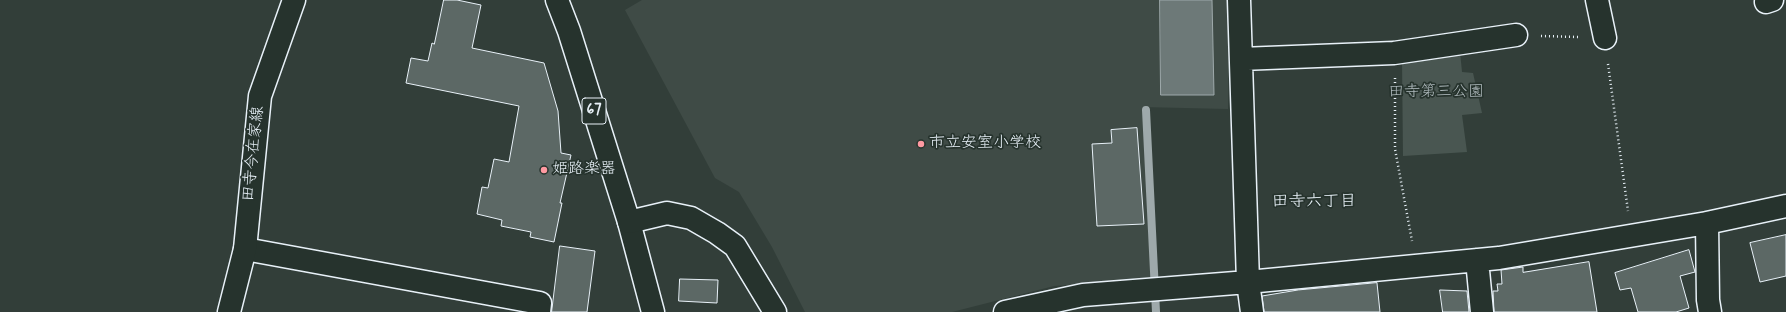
<!DOCTYPE html>
<html>
<head>
<meta charset="utf-8">
<style>
  body { margin:0 }
  canvas { display:block; background:#323e39 }
</style>
</head>
<body>
<canvas width="1786" height="312"></canvas>
<script>
const ctx = document.querySelector('canvas').getContext('2d');
ctx.lineJoin = 'round';
function fillPath(path, color) { ctx.fillStyle = color; ctx.fill(path, 'evenodd'); }
function trace(path, color, width, dash) { ctx.strokeStyle = color; ctx.lineWidth = width; ctx.lineCap = dash ? 'butt' : 'round'; ctx.setLineDash(dash || []); ctx.stroke(path); }
function label(font, color, halo, rows, align = 'center') {
  ctx.font = font + ' Mynerve,"Klee One",sans-serif'; ctx.lineWidth = 3.5; ctx.setLineDash([]); ctx.textBaseline = 'middle'; ctx.strokeStyle = halo; ctx.fillStyle = color; for (const [text, x, y, turn = 0] of rows) {
    ctx.save(); ctx.translate(x, y); ctx.rotate((+turn || 0) * Math.PI / 180); ctx.textAlign = isNaN(turn) ? turn : align; if (halo) ctx.strokeText(text, 0, 0); ctx.fillText(text, 0, 0); ctx.restore();
  }
}
const built = new Path2D(`
  M 642,0 L 1229,0 L 1228,109 L 1143,107 L 1151,279 L 1054,286 L 952,312 L 805,312 L 772,247 L 739,192 L 715,178 L 625,10 Z`);
const green = new Path2D(`
  M 1460,52 L 1462,72 L 1473,73 L 1482,113 L 1462,115 L 1467,152 L 1403,156 L 1402,58 Z`);
const water = new Path2D(`
  M 1160,0 L 1212,0 L 1214,95 L 1161,95 Z`);
const stream = new Path2D(`
  M 1146,110 L 1156,312`);
const building = new Path2D(`
  M 444,0 L 457,0 L 481,5 L 472,48 L 544,63 L 558,111 L 561,153 L 571,155 L 560,203 L 562,203 L 554,242 L 530,237 L 531,232 L 501,226 L 502,220 L 477,214 L 482,187 L 488,188 L 494,159 L 509,162 L 519,106 L 406,83 L 411,58 L 428,61 L 432,43 L 434,44 Z
  M 1137,128 L 1144,224 L 1097,226 L 1092,144 L 1112,143 L 1111,130 Z
  M 1786,235 L 1786,276 L 1760,282 L 1750,243 Z
  M 560,246 L 595,251 L 587,312 L 552,312 Z
  M 1689,250 L 1695,272 L 1680,276 L 1689,308 L 1676,312 L 1638,312 L 1631,288 L 1620,290 L 1615,273 Z
  M 1589,262 L 1597,312 L 1494,312 L 1493,291 L 1498,291 L 1497,284 L 1502,284 L 1501,270 L 1523,267 L 1523,272 Z
  M 680,279 L 718,280 L 717,303 L 679,301 Z
  M 1377,283 L 1380,312 L 1264,312 L 1262,296 L 1298,290 Z
  M 1440,290 L 1467,291 L 1469,312 L 1443,312 Z`);
const path = new Path2D(`
  M 1541,36 L 1578,37
  M 1608,64 L 1628,211
  M 1395,78 L 1395,149 L 1412,241`);
const minor = new Path2D(`
  M 1239,0 L 1248,282 L 1252,312
  M 1597,0 L 1605,38
  M 1766,2 L 1772,0
  M 1241,59 L 1394,53 L 1516,35
  M 629,222 L 653,312
  M 1707,223 L 1708,300 L 1710,312
  M 245,249 L 540,303 L 539,312
  M 1477,260 L 1482,312
  M 1005,312 L 1083,295 L 1248,282 L 1499,258 L 1707,223 L 1786,206`);
const major = new Path2D(`
  M 557,0 L 569,31 L 629,222 L 667,213 L 691,218 L 717,233 L 735,246 L 775,312
  M 229,312 L 245,249 L 260,96 L 294,0`);
const markers = [
  [921,144,4,"#ff9aa2"],
  [544,170,4,"#ff9aa2"]
];
const shields = [
  [594,111,24]
];
const shieldNames = [
  ["67",594,111]
];
const parkNames = [
  ["田寺第三公園",1436,93]
];
const poiNames = [
  ["市立安室小学校",929,144],
  ["姫路楽器",552,170]
];
const streetNames = [
  ["田寺今在家線",254,154,-84]
];
const neighbourhoodNames = [
  ["田寺六丁目",1314,202]
];
fillPath(built, '#3f4b46');
fillPath(green, '#495651');
fillPath(water, '#6d7978');
trace(water, '#9ea9ab', 1);
trace(stream, '#9ea9ab', 8);
fillPath(building, '#5c6865');
trace(building, '#e8f1f8', 1);
trace(minor, '#e8f1f8', 25);
trace(major, '#e8f1f8', 25);
trace(path, '#e8f1f8', 2.5, [1, 3]);
trace(minor, '#26332d', 22);
trace(major, '#26332d', 22);
for (const [x, y, r, color] of markers) { const dot = new Path2D(); dot.arc(x, y, r, 0, 2 * Math.PI); ctx.fillStyle = color; ctx.fill(dot); trace(dot, '#26332d', 1.5); }
for (const [x, y, w] of shields) { const box = new Path2D(); box.roundRect(x - w / 2, y - 13, w, 26, 3); ctx.fillStyle = '#26332d'; ctx.fill(box); trace(box, '#e8f1f8', 1); }
label('bold 15px', '#e8f1f8', null, shieldNames);
label('16px', '#b0bbbe', '#26332d', parkNames);
label('16px', '#e8f1f8', '#26332d', poiNames, 'left');
label('16px', '#e8f1f8', '#26332d', streetNames);
label('17px', '#e8f1f8', '#26332d', neighbourhoodNames);
</script>
</body>
</html>
